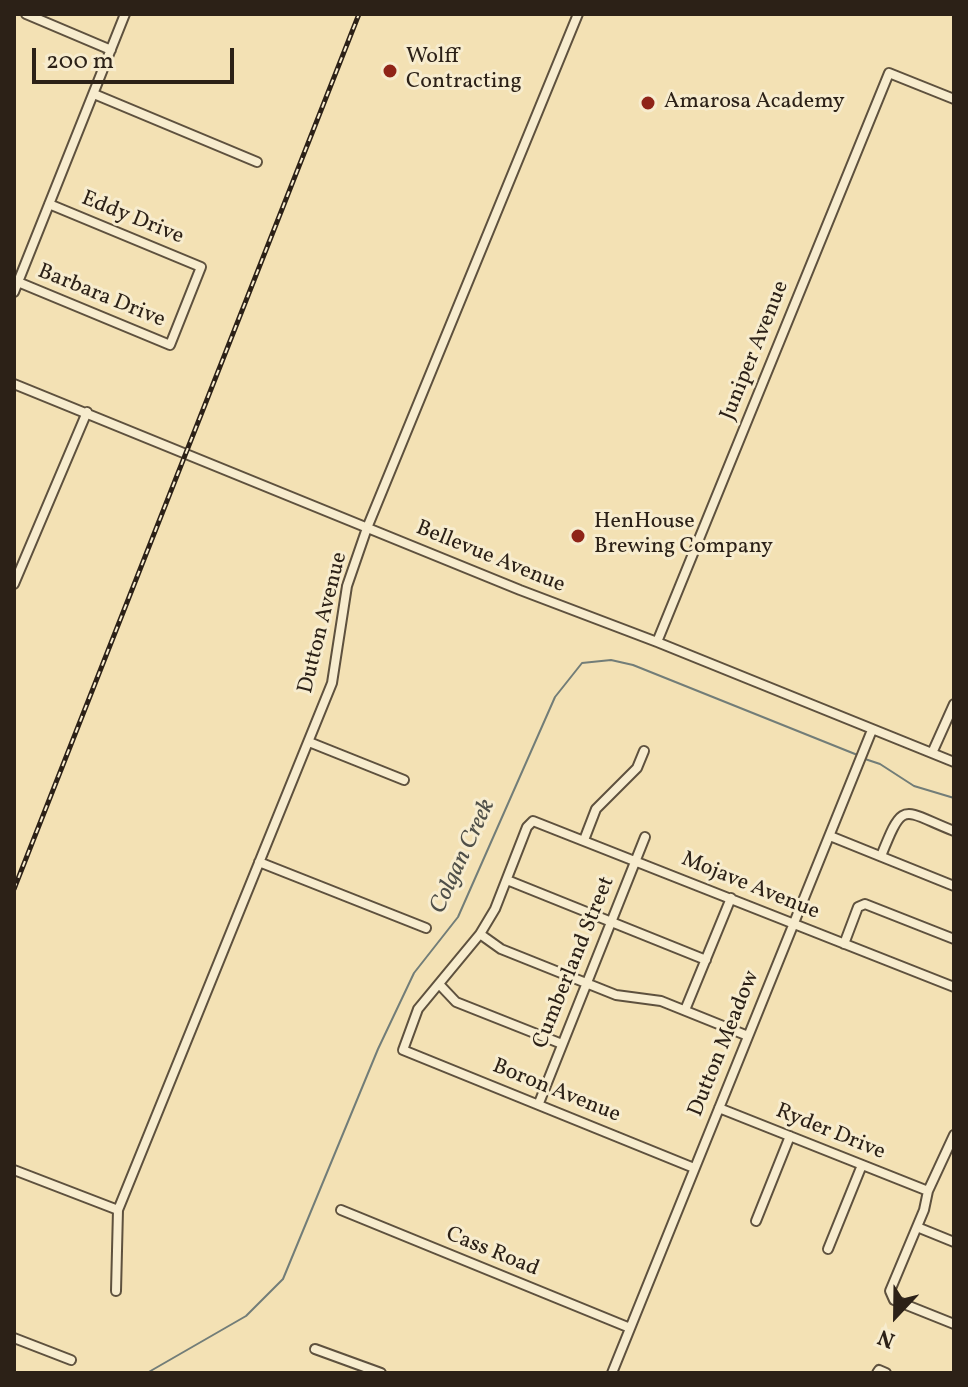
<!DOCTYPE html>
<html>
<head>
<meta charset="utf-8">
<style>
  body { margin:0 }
  #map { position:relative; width:968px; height:1387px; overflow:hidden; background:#f3e1b4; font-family:Vollkorn,serif }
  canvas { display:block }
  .frame { position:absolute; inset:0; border:16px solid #2c2117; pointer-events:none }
  .north { position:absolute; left:856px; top:1275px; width:80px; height:80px; -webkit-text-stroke:6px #f7ecce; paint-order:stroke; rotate:202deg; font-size:22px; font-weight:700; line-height:32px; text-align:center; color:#2c2117 }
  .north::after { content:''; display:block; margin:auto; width:28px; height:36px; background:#2c2117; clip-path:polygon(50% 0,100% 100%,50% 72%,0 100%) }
  .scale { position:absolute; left:32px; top:48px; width:202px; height:36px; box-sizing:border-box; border:4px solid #2c2117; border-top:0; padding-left:10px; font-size:24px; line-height:28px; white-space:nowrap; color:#2c2117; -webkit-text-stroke:6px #f7ecce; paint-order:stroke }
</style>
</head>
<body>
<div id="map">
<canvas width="968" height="1387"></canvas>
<div class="frame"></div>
<div class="north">N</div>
<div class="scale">200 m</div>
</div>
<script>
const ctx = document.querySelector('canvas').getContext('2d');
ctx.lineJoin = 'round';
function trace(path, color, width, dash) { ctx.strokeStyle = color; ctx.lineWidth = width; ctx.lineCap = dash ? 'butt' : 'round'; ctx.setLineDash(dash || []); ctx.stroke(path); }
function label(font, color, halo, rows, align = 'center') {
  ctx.font = font + ' Vollkorn,serif'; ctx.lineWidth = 6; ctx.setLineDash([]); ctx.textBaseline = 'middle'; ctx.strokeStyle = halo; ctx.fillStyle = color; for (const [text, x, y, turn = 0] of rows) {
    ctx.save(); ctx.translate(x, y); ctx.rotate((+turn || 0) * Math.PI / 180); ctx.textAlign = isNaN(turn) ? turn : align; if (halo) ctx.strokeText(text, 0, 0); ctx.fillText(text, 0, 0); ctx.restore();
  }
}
const stream = new Path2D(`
  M 865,759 L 880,764 L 914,786 L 954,798
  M 147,1373 L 246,1316 L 283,1279 L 378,1049 L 414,973 L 458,917 L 555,697 L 582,663 L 611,660 L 633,665 L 860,756`);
const minor = new Path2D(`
  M 26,14 L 111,50
  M 94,94 L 257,162
  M 18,282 L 170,345 L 201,267 L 49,204
  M 14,292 L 125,14
  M 14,384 L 520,590 L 657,642 L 954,762
  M 14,584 L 87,412
  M 657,642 L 889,73 L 954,99
  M 309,742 L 404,780
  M 932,753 L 954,704
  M 830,836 L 954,886
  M 584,840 L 596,809 L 637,768 L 644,751
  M 881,856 C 904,799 901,810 954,831
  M 259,862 L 426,928
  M 507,880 L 706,960
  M 480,934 L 501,949 L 616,995 L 661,1001 L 748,1036
  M 844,944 L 858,907 L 865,904 L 954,939
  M 439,984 L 456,1002 L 562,1044
  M 685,1010 L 731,898
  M 539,1103 L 645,837
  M 719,1108 L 928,1191
  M 954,1135 L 928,1191 L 924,1210 L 890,1291 L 894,1300 L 954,1324
  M 694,1168 L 403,1050 L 418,1009 L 480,934 L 495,909 L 527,827 L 533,821 L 954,987
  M 14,1170 L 118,1210
  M 341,1210 L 630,1328
  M 756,1221 L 790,1136
  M 917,1227 L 954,1242
  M 828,1249 L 862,1165
  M 116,1291 L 118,1210 L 332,683 L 347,586 L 367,528 L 578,14
  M 14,1338 L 71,1360
  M 315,1349 L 381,1373
  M 612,1373 L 872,730
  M 877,1373 L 879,1370 L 886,1373`);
const rail = new Path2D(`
  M 14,889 L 359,14`);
const markers = [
  [390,71,8,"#8f2418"],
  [648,103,8,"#8f2418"],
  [578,536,8,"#8f2418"]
];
const poiNames = [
  ["Wolff",406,58],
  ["Contracting",406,83],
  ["Amarosa Academy",664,103],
  ["HenHouse",594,523],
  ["Brewing Company",594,548]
];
const streetNames = [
  ["Eddy Drive",132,219,22],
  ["Barbara Drive",101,297,22],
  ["Juniper Avenue",756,351,-68],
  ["Bellevue Avenue",490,558,22],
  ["Dutton Avenue",324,623,-76],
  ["Mojave Avenue",750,887,22],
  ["Cumberland Street",575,963,-68],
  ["Dutton Meadow",725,1044,-68],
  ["Boron Avenue",556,1092,22],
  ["Ryder Drive",830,1133,22],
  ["Cass Road",492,1253,22]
];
const waterNames = [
  ["Colgan Creek",464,857,-65]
];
trace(stream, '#727d78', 2);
trace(minor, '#5e513e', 12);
trace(minor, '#f7ecce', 8);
trace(rail, '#2c2117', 5);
trace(rail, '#f7ecce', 2, [6]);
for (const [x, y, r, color] of markers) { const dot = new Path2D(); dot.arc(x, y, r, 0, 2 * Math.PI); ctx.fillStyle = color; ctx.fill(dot); trace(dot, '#f7ecce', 3); }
label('22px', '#2c2117', '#f7ecce', poiNames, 'left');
label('22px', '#2c2117', '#f7ecce', streetNames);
label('italic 24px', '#4f4f48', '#f7ecce', waterNames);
</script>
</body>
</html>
